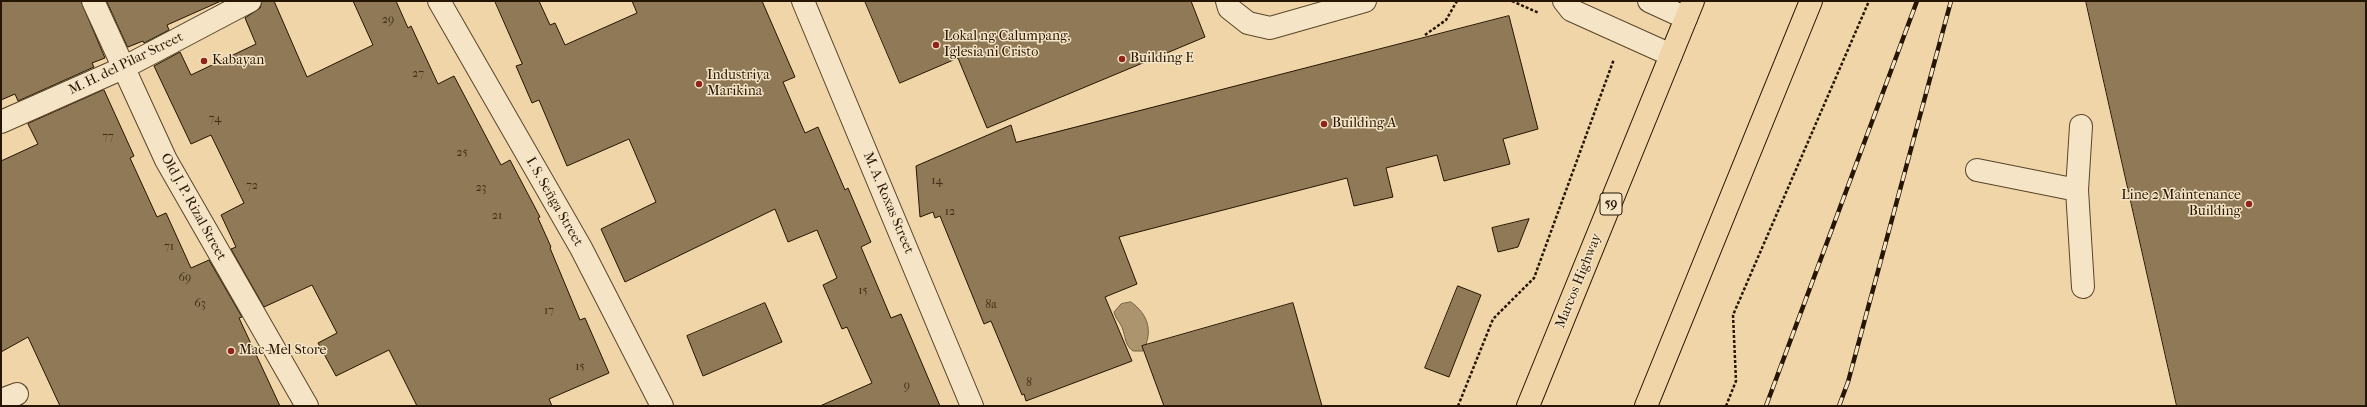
<!DOCTYPE html>
<html>
<head>
<meta charset="utf-8">
<style>
  body { margin:0 }
  #map { position:relative; width:2367px; height:407px; overflow:hidden; background:#efd5a7; font-family:"IM FELL French Canon",serif }
  canvas { display:block }
  .frame { position:absolute; inset:0; border:2px solid #261500; pointer-events:none }
</style>
</head>
<body>
<div id="map">
<canvas width="2367" height="407"></canvas>
<div class="frame"></div>
</div>
<script>
const ctx = document.querySelector('canvas').getContext('2d');
ctx.lineJoin = 'round';
function fillPath(path, color) { ctx.fillStyle = color; ctx.fill(path, 'evenodd'); }
function trace(path, color, width, dash) { ctx.strokeStyle = color; ctx.lineWidth = width; ctx.lineCap = dash ? 'butt' : 'round'; ctx.setLineDash(dash || []); ctx.stroke(path); }
function label(font, color, halo, rows, align = 'center') {
  ctx.font = font + ' "IM FELL French Canon",serif'; ctx.lineWidth = 3; ctx.setLineDash([]); ctx.textBaseline = 'middle'; ctx.strokeStyle = halo; ctx.fillStyle = color; for (const [text, x, y, turn = 0] of rows) {
    ctx.save(); ctx.translate(x, y); ctx.rotate((+turn || 0) * Math.PI / 180); ctx.textAlign = isNaN(turn) ? turn : align; if (halo) ctx.strokeText(text, 0, 0); ctx.fillText(text, 0, 0); ctx.restore();
  }
}
const water = new Path2D(`
  M 1131,302 C 1149,315 1153,332 1143,351 L 1133,351 C 1125,345 1126,339 1123,330 C 1121,323 1116,320 1114,312 L 1121,304 Z`);
const building = new Path2D(`
  M 1,1 L 81,1 L 105,58 L 92,63 L 94,67 L 18,101 L 15,94 L 1,100 Z
  M 107,1 L 221,1 L 167,25 L 169,30 L 144,43 L 143,41 L 128,47 Z
  M 262,1 L 274,1 L 307,77 L 373,45 L 353,1 L 396,1 L 408,28 L 411,26 L 438,84 L 454,76 L 501,165 L 510,160 L 540,217 L 538,218 L 551,247 L 550,248 L 580,320 L 585,318 L 609,373 L 549,399 L 552,406 L 417,406 L 389,350 L 336,376 L 318,343 L 337,333 L 312,285 L 264,307 L 231,249 L 236,247 L 221,215 L 244,203 L 211,135 L 191,144 L 154,66 L 180,52 L 191,75 L 256,44 L 245,18 L 260,8 Z
  M 495,1 L 539,1 L 550,25 L 555,23 L 565,45 L 637,13 L 632,1 L 762,1 L 795,77 L 783,82 L 805,133 L 818,127 L 845,190 L 848,188 L 871,242 L 861,247 L 891,318 L 901,314 L 940,406 L 820,406 L 872,383 L 847,327 L 842,329 L 823,285 L 837,278 L 817,230 L 788,242 L 775,209 L 625,282 L 601,229 L 656,202 L 629,139 L 567,166 L 539,100 L 532,103 L 516,66 L 522,64 Z
  M 865,1 L 1191,1 L 1205,37 L 987,128 L 958,58 L 900,83 Z
  M 2086,1 L 2366,1 L 2366,406 L 2177,406 Z
  M 1509,16 L 1538,129 L 1503,139 L 1510,164 L 1444,181 L 1437,155 L 1386,168 L 1393,197 L 1354,206 L 1347,178 L 1119,237 L 1137,284 L 1105,297 L 1132,361 L 1026,401 L 1024,394 L 1022,395 L 991,321 L 984,324 L 940,216 L 935,218 L 933,212 L 920,217 L 916,166 L 1011,125 L 1016,142 Z
  M 104,90 L 134,156 L 130,158 L 157,217 L 166,213 L 191,268 L 209,260 L 242,317 L 239,318 L 280,406 L 60,406 L 28,337 L 1,352 L 1,161 L 38,144 L 28,124 Z
  M 1529,219 L 1518,247 L 1498,252 L 1492,228 Z
  M 1458,286 L 1481,295 L 1449,377 L 1425,368 Z
  M 765,303 L 782,342 L 703,376 L 687,336 Z
  M 1293,303 L 1322,406 L 1164,406 L 1142,346 Z`);
const path = new Path2D(`
  M 1512,1 L 1539,13
  M 1425,35 L 1446,20 L 1457,1
  M 1458,406 L 1493,319 L 1534,278 L 1614,59
  M 1726,406 L 1736,381 L 1733,315 L 1869,1`);
const minor = new Path2D(`
  M 93,1 L 166,160 L 307,406
  M 439,1 L 581,248 L 662,406
  M 803,1 L 972,406
  M 1227,1 L 1229,8 L 1248,23 L 1270,28 L 1365,1
  M 1564,1 L 1571,10 L 1671,55
  M 1649,1 L 1686,18
  M 1,122 L 123,68 L 250,1
  M 2081,126 L 2077,190 L 2083,287
  M 1977,170 L 2077,190
  M 1,400 L 17,394`);
const major = new Path2D(`
  M 1528,406 L 1693,1
  M 1646,406 L 1811,1`);
const rail = new Path2D(`
  M 1766,406 L 1917,1
  M 1839,406 L 1848,382 L 1951,1`);
const markers = [
  [936,45,4,"#8f2418"],
  [1122,59,4,"#8f2418"],
  [204,61,4,"#8f2418"],
  [699,84,4,"#8f2418"],
  [1324,124,4,"#8f2418"],
  [2249,204,4,"#8f2418"],
  [231,351,4,"#8f2418"]
];
const numberNames = [
  ["29",388,20],
  ["27",418,74],
  ["74",215,119],
  ["77",108,137],
  ["25",462,153],
  ["14",937,181],
  ["72",252,186],
  ["23",481,188],
  ["12",950,212],
  ["21",497,216],
  ["71",169,247],
  ["69",185,278],
  ["15",863,291],
  ["63",200,304],
  ["8a",991,305],
  ["17",549,311],
  ["15",580,367],
  ["8",1029,383],
  ["9",907,386]
];
const shields = [
  [1611,204,22]
];
const shieldNames = [
  ["59",1611,204]
];
const poiNames = [
  ["Lokal ng Calumpang,",944,37],
  ["Iglesia ni Cristo",944,53],
  ["Building E",1130,59],
  ["Kabayan",212,61],
  ["Industriya",707,76],
  ["Marikina",707,92],
  ["Building A",1332,124],
  ["Line 2 Maintenance",2241,196,"right"],
  ["Building",2241,212,"right"],
  ["Mac-Mel Store",239,351]
];
const streetNames = [
  ["M. H. del Pilar Street",126,64,-26],
  ["I. S. Señga Street",554,202,60],
  ["M. A. Roxas Street",888,203,67],
  ["Old J. P. Rizal Street",193,207,61],
  ["Marcos Highway",1579,281,-68]
];
fillPath(water, '#ab946e');
trace(water, '#766142', 1);
fillPath(building, '#8f7957');
trace(building, '#261500', 1);
trace(minor, '#58452a', 24);
trace(major, '#261500', 24);
trace(path, '#261500', 2.5, [3, 2]);
trace(minor, '#f5e4c6', 22);
trace(major, '#efd5a7', 22);
trace(rail, '#261500', 4.5);
trace(rail, '#f5e4c6', 3, [9]);
for (const [x, y, r, color] of markers) { const dot = new Path2D(); dot.arc(x, y, r, 0, 2 * Math.PI); ctx.fillStyle = color; ctx.fill(dot); trace(dot, '#f5e4c6', 1.5); }
label('12px', '#402e16', null, numberNames);
for (const [x, y, w] of shields) { const box = new Path2D(); box.roundRect(x - w / 2, y - 11, w, 22, 3); ctx.fillStyle = '#f5e4c6'; ctx.fill(box); trace(box, '#261500', 1); }
label('bold 13px', '#261500', null, shieldNames);
label('14px', '#261500', '#f5e4c6', poiNames, 'left');
label('14px', '#261500', '#f5e4c6', streetNames);
</script>
</body>
</html>
